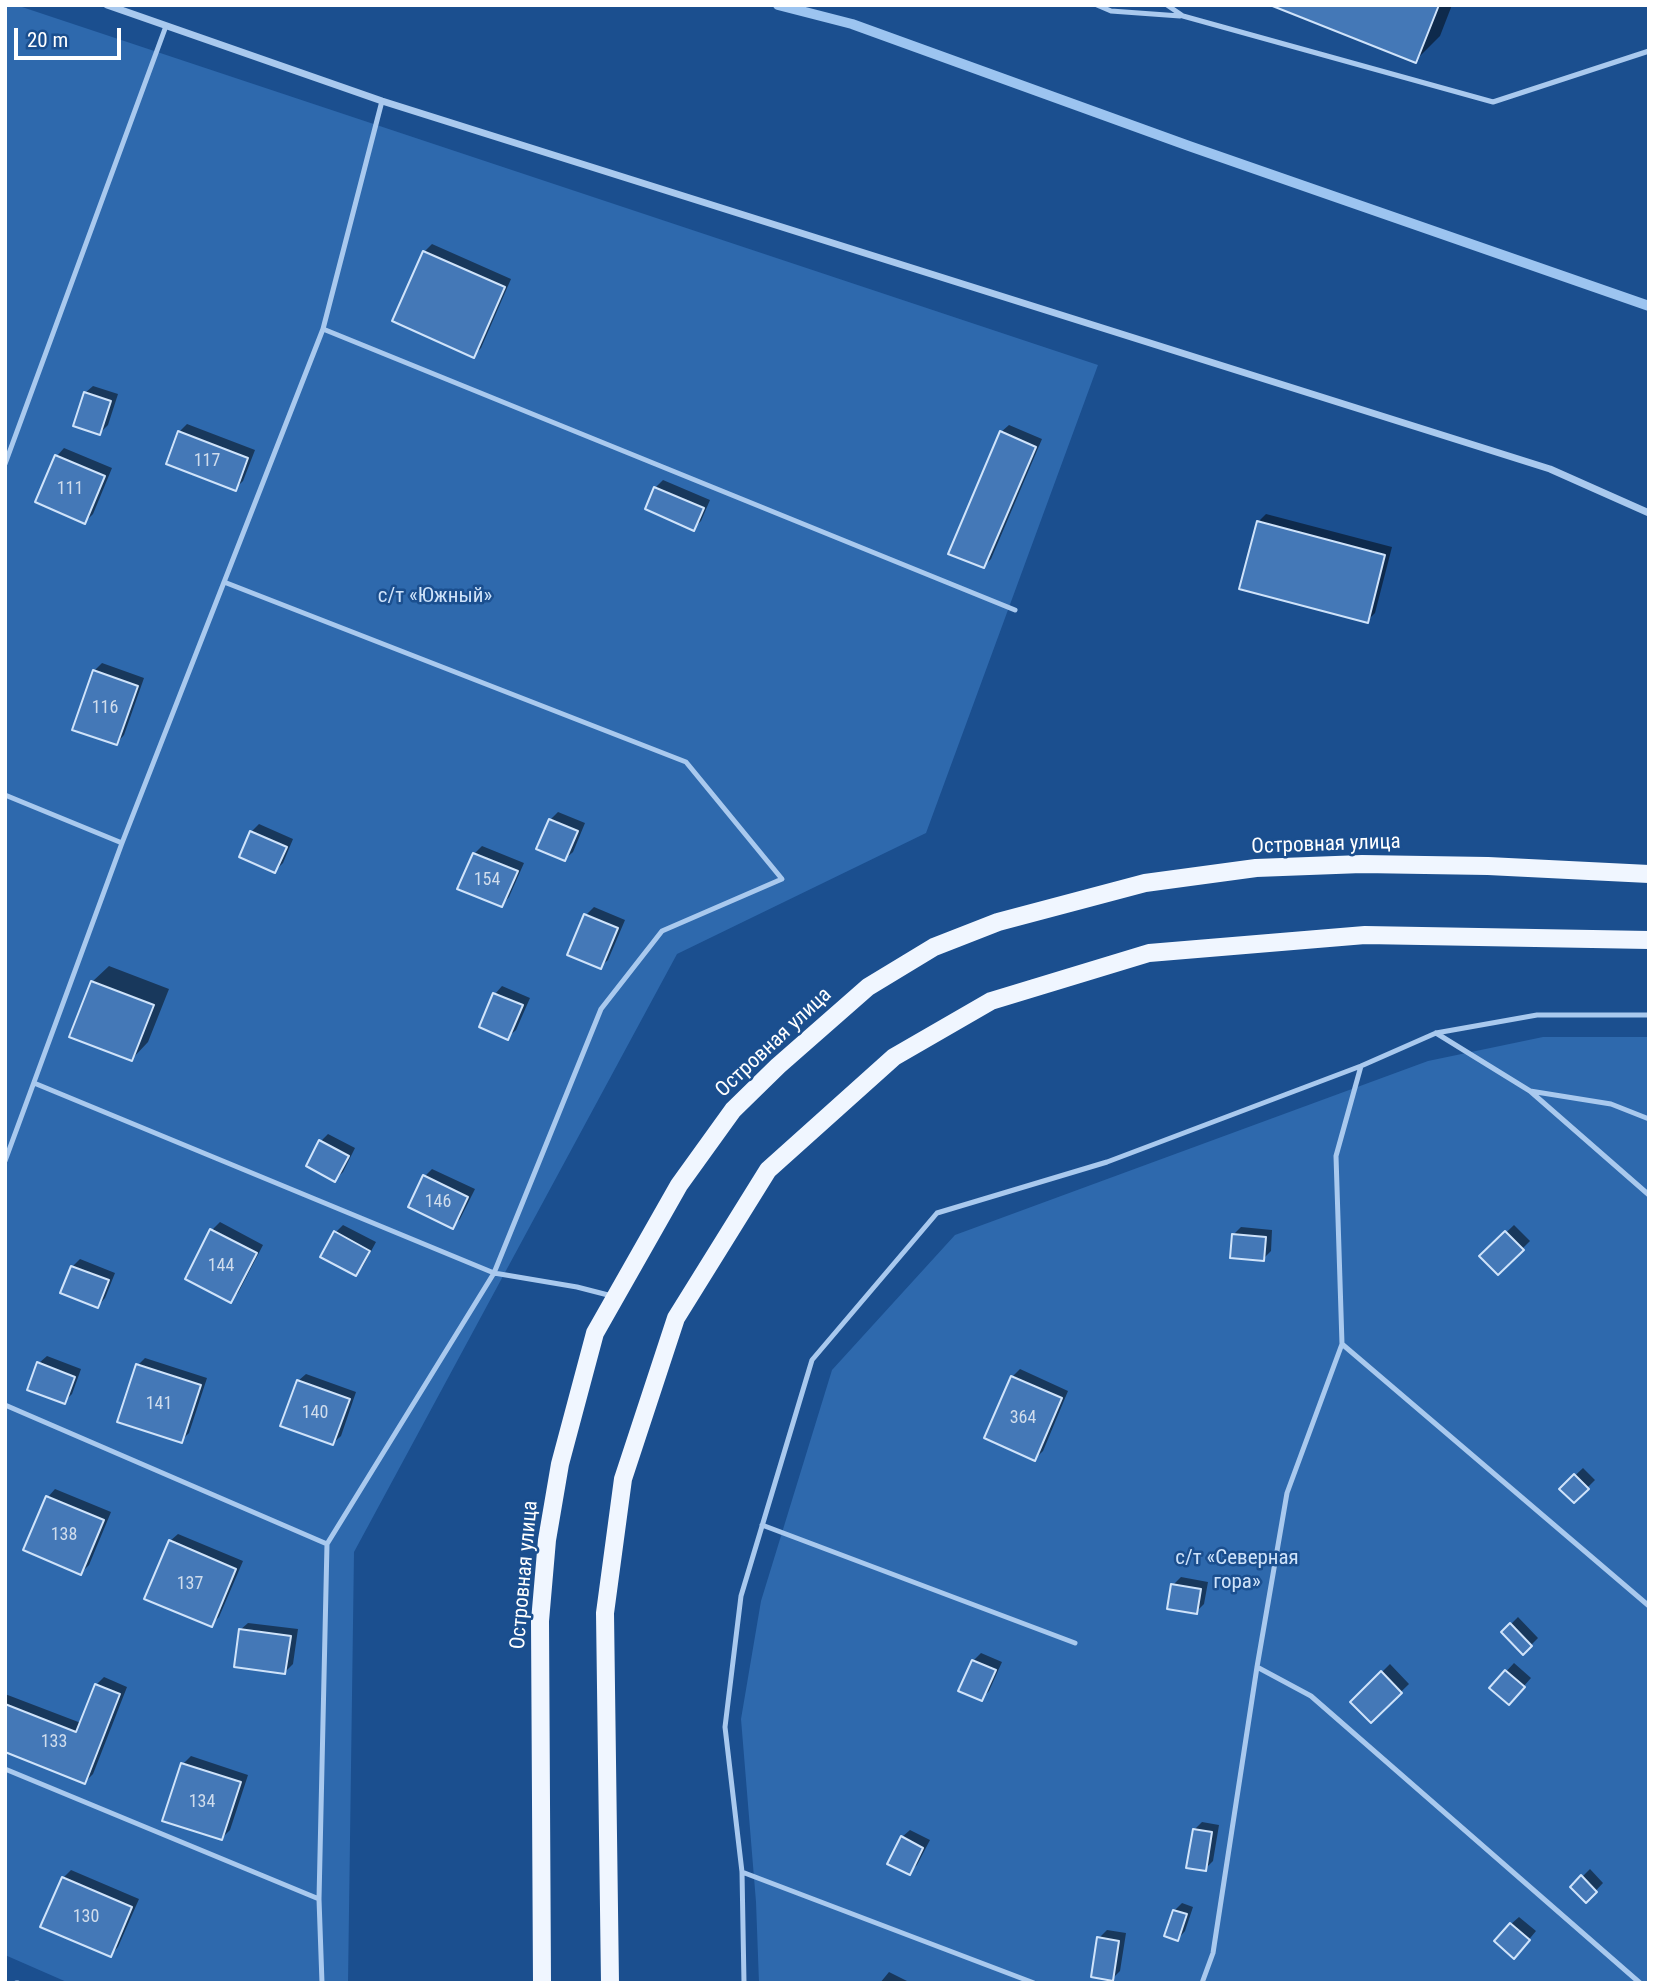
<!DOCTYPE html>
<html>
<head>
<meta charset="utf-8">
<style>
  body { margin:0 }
  #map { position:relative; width:1654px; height:1988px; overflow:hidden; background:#1b4f8f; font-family:"Roboto Condensed",sans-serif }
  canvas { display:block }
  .frame { position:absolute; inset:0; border:7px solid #fff; pointer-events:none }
  .scale { position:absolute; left:14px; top:28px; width:107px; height:32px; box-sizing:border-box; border:4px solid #fff; border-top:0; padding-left:9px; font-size:21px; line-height:24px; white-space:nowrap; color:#fff; -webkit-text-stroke:5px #1b4f8f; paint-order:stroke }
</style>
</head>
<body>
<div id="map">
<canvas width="1654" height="1988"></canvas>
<div class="frame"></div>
<div class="scale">20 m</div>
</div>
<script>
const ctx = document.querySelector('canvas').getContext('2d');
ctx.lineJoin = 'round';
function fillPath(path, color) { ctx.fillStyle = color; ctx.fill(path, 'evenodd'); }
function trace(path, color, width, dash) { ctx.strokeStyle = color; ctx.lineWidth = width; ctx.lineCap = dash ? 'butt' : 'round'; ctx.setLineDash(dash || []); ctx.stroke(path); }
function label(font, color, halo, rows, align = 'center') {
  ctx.font = font + ' "Roboto Condensed",sans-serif'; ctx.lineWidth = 5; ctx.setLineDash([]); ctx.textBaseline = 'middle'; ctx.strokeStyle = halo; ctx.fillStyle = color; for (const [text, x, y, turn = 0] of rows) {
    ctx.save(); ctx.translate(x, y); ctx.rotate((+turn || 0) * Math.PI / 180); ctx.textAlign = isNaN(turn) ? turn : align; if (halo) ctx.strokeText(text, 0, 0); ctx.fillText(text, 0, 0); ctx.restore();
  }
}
const green = new Path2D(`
  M 5,5 L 16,5 L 1098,365 L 926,833 L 677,954 L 354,1552 L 348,1983 L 69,1983 L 5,1955 Z
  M 1543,1037 L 1649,1037 L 1649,1983 L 759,1983 L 756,1902 L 741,1719 L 761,1601 L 832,1370 L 955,1235 L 1428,1061 Z`);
const shadow = new Path2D(`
  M 1275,5 L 1452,5 L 1440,36 L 1415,61 Z
  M 432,244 L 511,279 L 481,348 L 473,356 L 424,252 Z
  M 93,386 L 118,394 L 108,425 L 100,433 L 85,393 Z
  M 187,424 L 255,450 L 243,481 L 235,489 L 179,432 Z
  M 1009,425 L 1042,439 L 991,559 L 984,566 L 1001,432 Z
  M 64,448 L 112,468 L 93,514 L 85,522 L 37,502 L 57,456 Z
  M 663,480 L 710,500 L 701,521 L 694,528 L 655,488 Z
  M 1266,514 L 1392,547 L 1375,613 L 1367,621 L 1258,522 Z
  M 102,663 L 144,678 L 124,735 L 117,743 L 94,671 Z
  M 558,812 L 585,823 L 573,852 L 565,859 L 550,820 Z
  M 259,824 L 293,839 L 283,863 L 275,871 L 251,832 Z
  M 482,846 L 524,863 L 509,897 L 502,905 L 474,854 Z
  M 594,907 L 625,920 L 608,960 L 600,967 L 586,915 Z
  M 109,966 L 169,989 L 148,1042 L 132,1059 L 92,982 Z
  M 502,986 L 530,998 L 516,1030 L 508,1037 L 481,1026 L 495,994 Z
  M 328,1134 L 355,1148 L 343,1172 L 335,1180 L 321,1141 Z
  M 432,1169 L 475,1189 L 460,1219 L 452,1227 L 425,1176 Z
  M 220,1222 L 263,1245 L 238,1293 L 231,1301 L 187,1278 L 212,1230 Z
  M 343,1225 L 376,1242 L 363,1266 L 356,1274 L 335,1233 Z
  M 1514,1225 L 1530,1241 L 1498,1273 L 1482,1256 Z
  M 1241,1227 L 1272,1230 L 1271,1251 L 1263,1259 L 1233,1235 Z
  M 80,1259 L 115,1273 L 105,1298 L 98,1306 L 72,1267 Z
  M 47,1356 L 81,1369 L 72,1394 L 64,1402 L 39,1363 Z
  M 145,1358 L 207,1378 L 189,1433 L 181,1441 L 138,1365 Z
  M 1020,1369 L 1068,1391 L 1043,1451 L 1035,1459 L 1012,1377 Z
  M 306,1374 L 356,1392 L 341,1436 L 333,1443 L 298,1381 Z
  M 1583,1468 L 1595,1480 L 1574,1501 L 1561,1489 Z
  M 55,1489 L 111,1512 L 89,1565 L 81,1573 L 25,1549 L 48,1497 Z
  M 178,1534 L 243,1561 L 219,1617 L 211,1625 L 170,1541 Z
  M 1181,1577 L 1208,1582 L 1204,1604 L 1196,1612 L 1173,1585 Z
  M 1518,1617 L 1538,1638 L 1523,1653 L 1503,1632 Z
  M 248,1623 L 298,1629 L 293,1664 L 285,1672 L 240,1630 Z
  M 981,1653 L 1002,1662 L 989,1691 L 982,1699 L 973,1661 Z
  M 1514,1663 L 1531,1678 L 1516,1695 L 1491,1688 Z
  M 1390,1664 L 1409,1684 L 1371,1721 L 1352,1702 Z
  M 104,1677 L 127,1687 L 93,1774 L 85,1782 L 5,1750 L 5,1694 L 81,1723 L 96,1685 Z
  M 191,1756 L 248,1775 L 230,1830 L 222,1838 L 183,1764 Z
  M 1202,1822 L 1219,1825 L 1213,1861 L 1205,1869 L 1194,1830 Z
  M 910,1830 L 930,1840 L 917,1865 L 909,1873 L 902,1837 Z
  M 1590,1869 L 1603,1883 L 1586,1901 L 1572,1887 Z
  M 71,1870 L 139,1899 L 118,1947 L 111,1955 L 63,1878 Z
  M 1182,1903 L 1193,1907 L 1185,1931 L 1178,1939 L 1174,1911 Z
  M 1519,1917 L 1536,1931 L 1521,1949 L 1511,1924 Z
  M 1107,1930 L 1126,1933 L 1120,1971 L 1112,1979 L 1099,1938 Z
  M 889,1972 L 911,1983 L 880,1983 Z`);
const stream = new Path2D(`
  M 778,5 L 852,24 L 1189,146 L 1649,306`);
const building = new Path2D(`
  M 1270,5 L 1439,5 L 1416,63 Z
  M 423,251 L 505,287 L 474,358 L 392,321 Z
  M 84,392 L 111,401 L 100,435 L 73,426 Z
  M 178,431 L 248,458 L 236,491 L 166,464 Z
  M 1000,431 L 1036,447 L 984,568 L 948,554 Z
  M 55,455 L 105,476 L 85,524 L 35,502 Z
  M 654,487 L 704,508 L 694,531 L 645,509 Z
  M 1257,521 L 1385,555 L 1368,623 L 1239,589 Z
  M 93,670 L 138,686 L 117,745 L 72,730 Z
  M 549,819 L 578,831 L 565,861 L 536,849 Z
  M 250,831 L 287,847 L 275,873 L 239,857 Z
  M 473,853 L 518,871 L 502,907 L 457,889 Z
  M 584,914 L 618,928 L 601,969 L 567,955 Z
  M 91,981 L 154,1005 L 132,1061 L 69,1037 Z
  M 493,993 L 523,1005 L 508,1040 L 479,1027 Z
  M 319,1140 L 349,1156 L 335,1182 L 306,1166 Z
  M 423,1175 L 468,1197 L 453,1229 L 408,1207 Z
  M 210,1229 L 257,1253 L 231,1303 L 185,1279 Z
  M 334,1231 L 370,1251 L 356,1276 L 320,1257 Z
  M 1505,1231 L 1524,1250 L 1498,1275 L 1479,1256 Z
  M 1232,1234 L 1266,1237 L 1264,1261 L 1230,1258 Z
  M 71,1266 L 109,1280 L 98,1308 L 60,1293 Z
  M 37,1362 L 75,1377 L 65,1404 L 27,1390 Z
  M 136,1364 L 201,1385 L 182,1443 L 117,1422 Z
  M 1011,1376 L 1062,1398 L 1035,1461 L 984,1438 Z
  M 297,1380 L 350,1399 L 333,1445 L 280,1426 Z
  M 1574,1474 L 1589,1489 L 1574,1503 L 1559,1489 Z
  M 46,1496 L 104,1520 L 81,1575 L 23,1550 Z
  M 169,1540 L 236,1569 L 212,1627 L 144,1599 Z
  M 1171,1584 L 1201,1589 L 1197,1614 L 1167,1609 Z
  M 1510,1623 L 1532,1646 L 1523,1655 L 1501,1632 Z
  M 239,1629 L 291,1636 L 285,1674 L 234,1667 Z
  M 972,1660 L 996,1670 L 982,1701 L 958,1691 Z
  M 1505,1670 L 1525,1687 L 1509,1705 L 1489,1688 Z
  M 1381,1671 L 1402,1693 L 1371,1723 L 1350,1702 Z
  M 95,1684 L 120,1694 L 85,1784 L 5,1752 L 5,1704 L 76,1732 Z
  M 181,1763 L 241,1782 L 222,1840 L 162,1821 Z
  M 1193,1829 L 1212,1832 L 1206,1871 L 1186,1868 Z
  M 901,1836 L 923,1848 L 910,1875 L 887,1864 Z
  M 1581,1875 L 1597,1892 L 1586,1903 L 1570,1887 Z
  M 62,1877 L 132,1907 L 111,1957 L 40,1927 Z
  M 1173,1910 L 1187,1914 L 1178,1941 L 1164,1936 Z
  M 1510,1923 L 1530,1940 L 1514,1959 L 1494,1941 Z
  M 1097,1937 L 1119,1941 L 1113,1981 L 1091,1977 Z`);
const lane = new Path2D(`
  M 1097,5 L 1111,11 L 1180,16
  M 1167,5 L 1183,16 L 1493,102 L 1649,51
  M 323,329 L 1015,610
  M 5,464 L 166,26
  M 224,582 L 686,762 L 782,879 L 662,931 L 601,1009 L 494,1273 L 327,1544
  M 5,795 L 122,843
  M 1436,1033 L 1530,1091 L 1649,1195
  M 34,1083 L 494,1273 L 577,1287 L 612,1296
  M 1530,1091 L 1611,1104 L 1649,1119
  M 5,1161 L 122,843 L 323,329 L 382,101
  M 1342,1344 L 1649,1606
  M 5,1405 L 327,1544 L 319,1899 L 322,1983
  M 762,1525 L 1075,1643
  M 1257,1667 L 1311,1696 L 1640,1983
  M 5,1769 L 319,1899
  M 742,1872 L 1034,1983
  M 16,1983 L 18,1983
  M 744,1983 L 742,1872 L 725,1727 L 741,1596 L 812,1360 L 937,1213 L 1107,1162 L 1361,1066 L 1436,1033 L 1537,1015 L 1649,1015
  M 1202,1983 L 1213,1953 L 1257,1667 L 1287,1493 L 1342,1344 L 1336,1156 L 1361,1066`);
const street = new Path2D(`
  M 107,5 L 382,101 L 1550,469 L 1649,513`);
const primary = new Path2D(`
  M 542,1983 L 540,1621 L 547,1540 L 560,1464 L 595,1333 L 679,1185 L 733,1110 L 778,1066 L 868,987 L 934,947 L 998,922 L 1145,883 L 1256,868 L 1362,864 L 1488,866 L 1649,874
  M 610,1983 L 605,1613 L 623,1479 L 676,1318 L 768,1170 L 894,1057 L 991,1001 L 1149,953 L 1365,935 L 1649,940`);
const numberNames = [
  ["117",207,461],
  ["111",70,489],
  ["116",105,708],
  ["154",487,880],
  ["146",438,1202],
  ["144",221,1266],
  ["141",159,1404],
  ["140",315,1413],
  ["364",1023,1418],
  ["138",64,1535],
  ["137",190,1584],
  ["133",54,1742],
  ["134",202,1802],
  ["130",86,1917]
];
const parkNames = [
  ["с/т «Южный»",435,597],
  ["с/т «Северная",1237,1559],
  ["гора»",1237,1583]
];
const streetNames = [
  ["Островная улица",1326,845,-2],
  ["Островная улица",774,1043,-43],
  ["Островная улица",525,1575,-85]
];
fillPath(green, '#2e69ad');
fillPath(shadow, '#0007');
trace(stream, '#9cc4f0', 10);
fillPath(building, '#4478b7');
trace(building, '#cfe3fa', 2);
trace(lane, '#a9c9ee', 5);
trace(street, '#a9c9ee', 7);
trace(primary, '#f0f6ff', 18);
label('18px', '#d0dded', null, numberNames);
label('21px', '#cfe3fa', '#1b4f8f', parkNames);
label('21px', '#fff', '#1b4f8f', streetNames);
</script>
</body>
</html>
